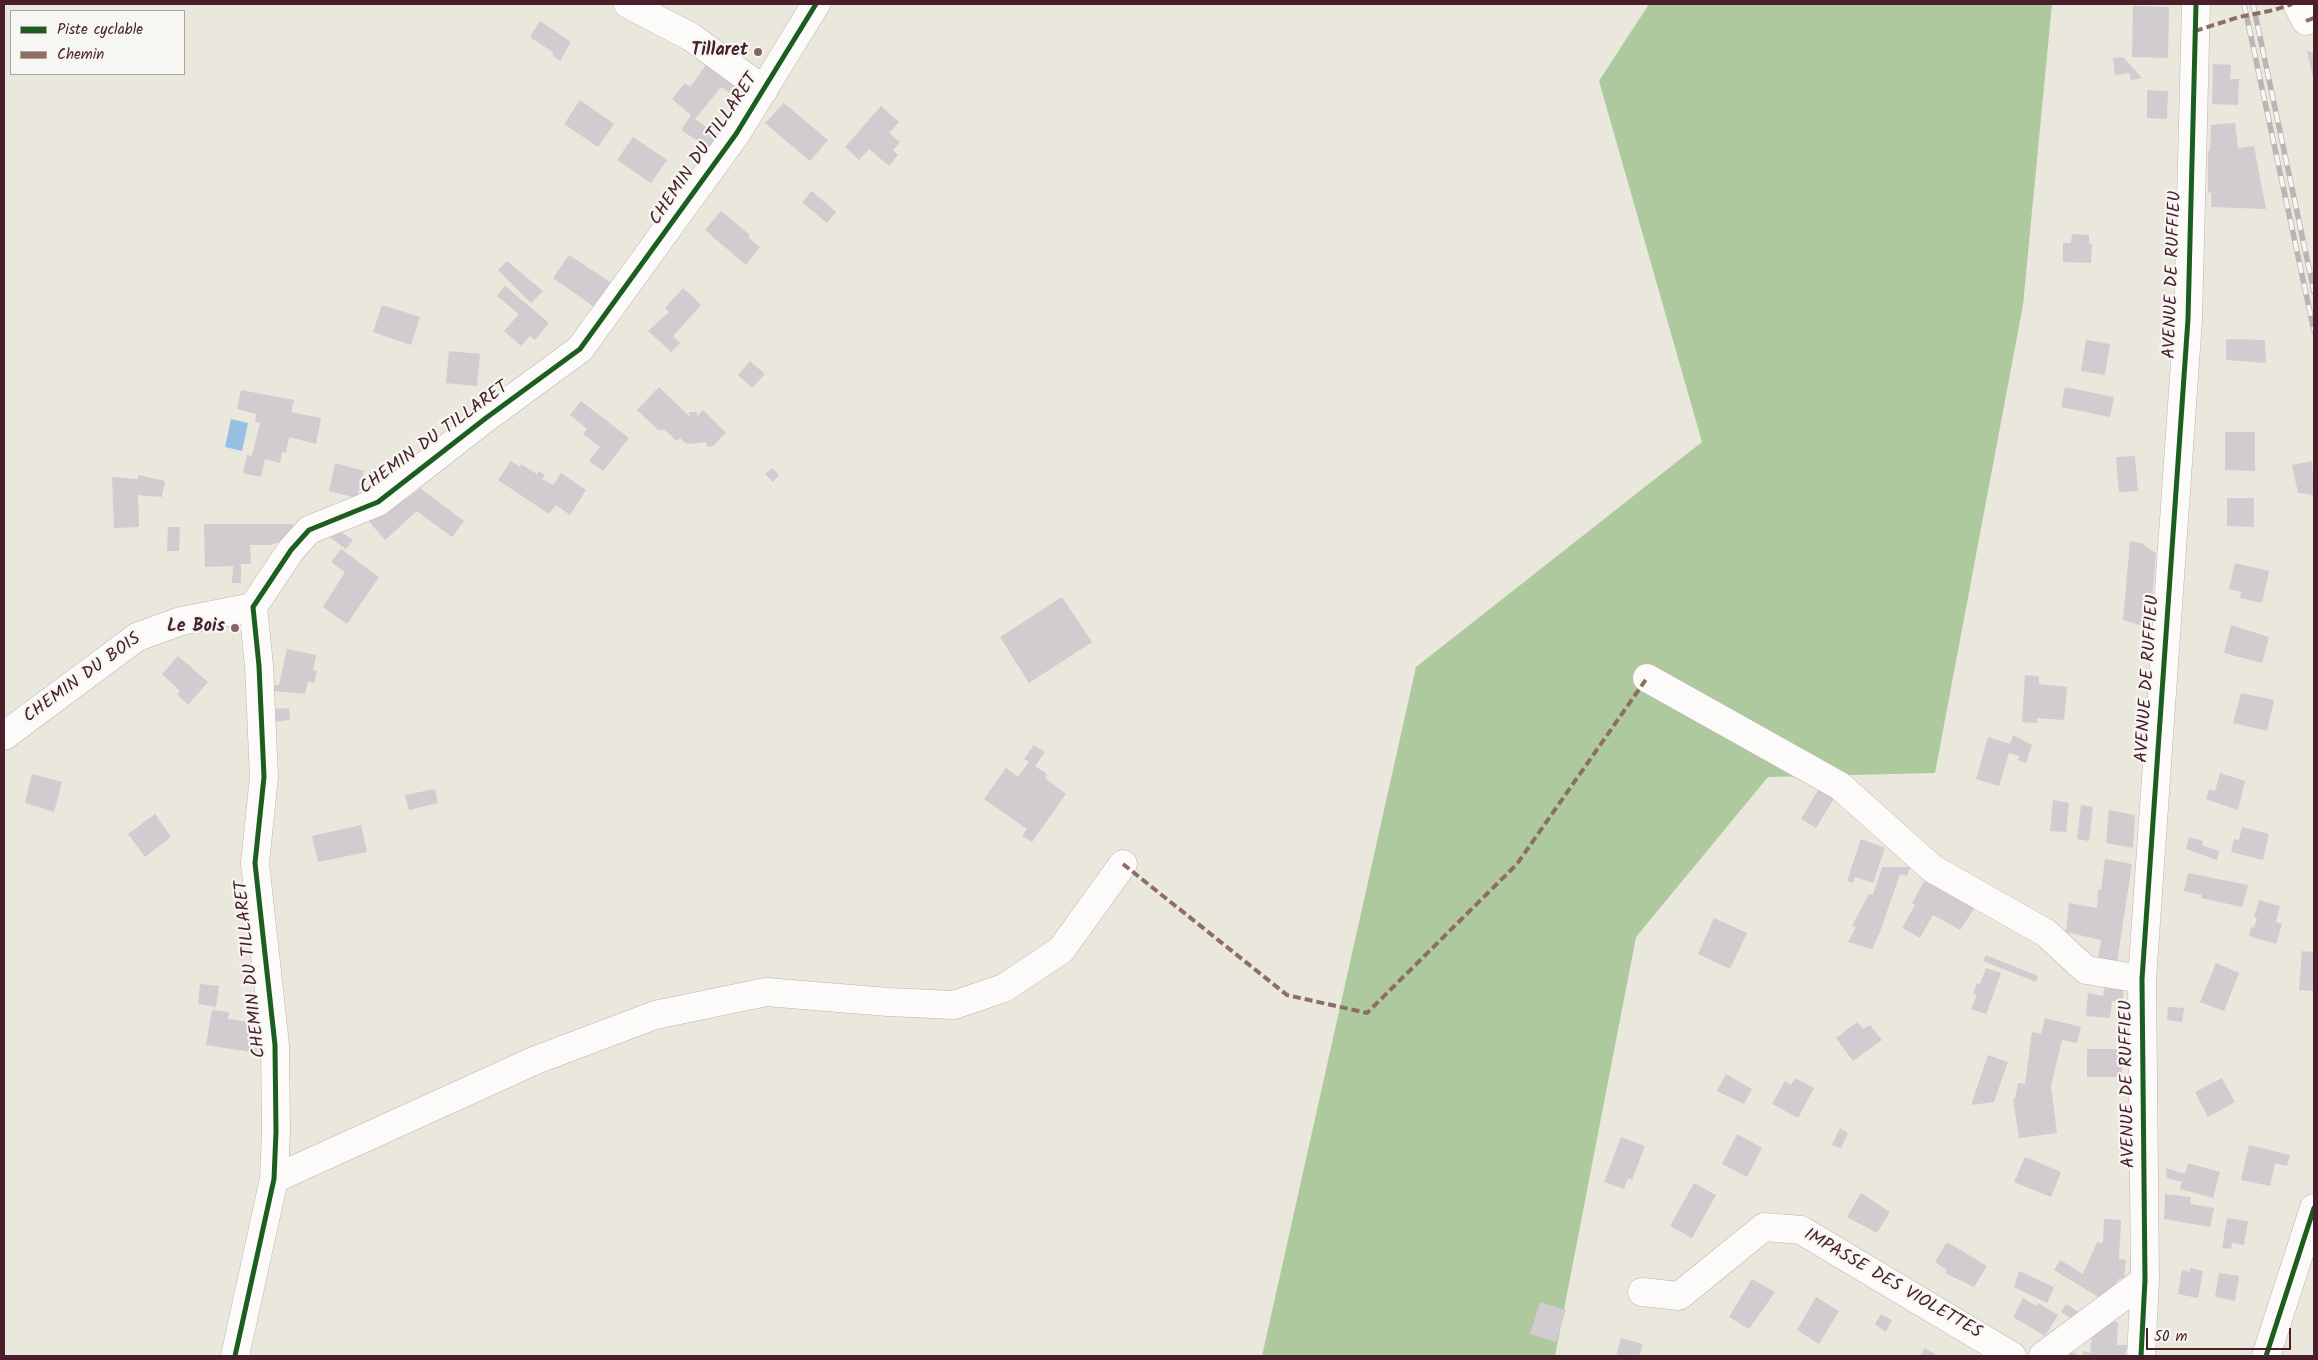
<!DOCTYPE html>
<html>
<head>
<meta charset="utf-8">
<style>
  body { margin:0 }
  #map { position:relative; width:2318px; height:1360px; overflow:hidden; background:#eae7dd; font-family:Kalam,sans-serif }
  canvas { display:block }
  .frame { position:absolute; inset:0; border:5px solid #4a1f2b; pointer-events:none }
  .legend { position:absolute; left:10px; top:10px; width:175px; height:65px; box-sizing:border-box; background:#f6f6f2; border:1px solid #b1a0a2; margin:0; padding:6px 9px; list-style:none; font-size:15px; color:#4a1f2b }
  .legend li { display:flex; align-items:center; gap:10px; height:25px }
  .legend b { width:25px; border:1px solid #b1a0a2 }
  .scale { position:absolute; left:2146px; top:1328px; width:145px; height:22px; box-sizing:border-box; border:2px solid #4a1f2b; border-top:0; padding-left:6px; font-size:15px; line-height:18px; white-space:nowrap; color:#4a1f2b; -webkit-text-stroke:4px #f6f6f2; paint-order:stroke }
</style>
</head>
<body>
<div id="map">
<canvas width="2318" height="1360"></canvas>
<div class="frame"></div>
<ul class="legend">
<li><b style="height:6px;background:#1b5e20"></b>Piste cyclable</li>
<li><b style="height:6px;background:#8d6e63"></b>Chemin</li>
</ul>
<div class="scale">50 m</div>
</div>
<script>
const ctx = document.querySelector('canvas').getContext('2d');
ctx.lineJoin = 'round';
function fillPath(path, color) { ctx.fillStyle = color; ctx.fill(path, 'evenodd'); }
function trace(path, color, width, dash) { ctx.strokeStyle = color; ctx.lineWidth = width; ctx.lineCap = dash ? 'butt' : 'round'; ctx.setLineDash(dash || []); ctx.stroke(path); }
function label(font, color, halo, rows, align = 'center') {
  ctx.font = font + ' Kalam,sans-serif'; ctx.lineWidth = 4.5; ctx.setLineDash([]); ctx.textBaseline = 'middle'; ctx.strokeStyle = halo; ctx.fillStyle = color; for (const [text, x, y, turn = 0] of rows) {
    ctx.save(); ctx.translate(x, y); ctx.rotate((+turn || 0) * Math.PI / 180); ctx.textAlign = isNaN(turn) ? turn : align; if (halo) ctx.strokeText(text, 0, 0); ctx.fillText(text, 0, 0); ctx.restore();
  }
}
const forest = new Path2D(`
  M 1649,4 L 2052,4 L 2023,305 L 1935,773 L 1768,777 L 1636,937 L 1555,1356 L 1262,1356 L 1416,667 L 1702,442 L 1599,81 Z`);
const water = new Path2D(`
  M 231,419 L 248,423 L 242,451 L 225,447 Z`);
const building = new Path2D(`
  M 2133,6 L 2169,7 L 2168,58 L 2132,57 Z
  M 540,21 L 571,42 L 560,61 L 552,55 L 554,53 L 530,37 Z
  M 2307,51 L 2314,53 L 2314,78 L 2313,78 Z
  M 2123,57 L 2142,78 L 2131,80 L 2129,73 L 2115,75 L 2113,58 Z
  M 711,58 L 752,86 L 742,101 L 721,87 L 695,119 L 719,136 L 710,149 L 681,130 L 691,115 L 672,99 L 685,83 L 690,87 Z
  M 2213,64 L 2231,65 L 2230,79 L 2239,79 L 2238,105 L 2212,104 Z
  M 2147,90 L 2168,91 L 2167,119 L 2147,118 Z
  M 580,100 L 614,124 L 598,147 L 564,124 Z
  M 784,103 L 828,140 L 810,161 L 765,123 Z
  M 881,106 L 899,122 L 889,133 L 900,142 L 893,150 L 898,155 L 889,166 L 869,149 L 859,160 L 845,147 Z
  M 2235,123 L 2238,148 L 2254,146 L 2266,209 L 2211,207 L 2211,192 L 2208,193 L 2208,151 L 2210,151 L 2211,125 Z
  M 633,137 L 667,160 L 651,183 L 617,160 Z
  M 812,191 L 836,212 L 827,223 L 802,202 Z
  M 721,211 L 750,235 L 748,237 L 760,247 L 746,265 L 705,230 Z
  M 2072,234 L 2089,235 L 2089,244 L 2092,244 L 2091,263 L 2063,262 L 2063,243 L 2071,243 Z
  M 569,255 L 613,284 L 600,311 L 553,278 Z
  M 507,261 L 543,291 L 531,303 L 498,270 Z
  M 505,286 L 549,323 L 535,340 L 530,336 L 521,346 L 504,331 L 519,314 L 497,296 Z
  M 683,288 L 701,305 L 673,336 L 680,343 L 671,352 L 648,331 L 669,312 L 665,308 Z
  M 382,305 L 420,317 L 411,345 L 373,332 Z
  M 2226,339 L 2265,340 L 2266,363 L 2226,360 Z
  M 2086,340 L 2110,344 L 2105,375 L 2081,371 Z
  M 449,351 L 480,354 L 477,386 L 446,383 Z
  M 750,361 L 765,374 L 752,388 L 738,375 Z
  M 659,387 L 690,417 L 689,412 L 697,412 L 697,416 L 703,410 L 726,433 L 713,446 L 707,447 L 706,442 L 692,444 L 685,443 L 680,438 L 677,441 L 665,430 L 658,430 L 637,410 Z
  M 2065,387 L 2114,397 L 2110,417 L 2061,407 Z
  M 241,390 L 294,400 L 291,412 L 321,418 L 316,444 L 289,437 L 286,453 L 282,452 L 280,463 L 265,459 L 261,477 L 243,473 L 247,455 L 252,456 L 260,423 L 255,422 L 256,414 L 237,409 Z
  M 581,401 L 629,438 L 603,471 L 589,461 L 600,447 L 583,434 L 587,429 L 570,415 Z
  M 2225,432 L 2255,432 L 2255,471 L 2225,470 Z
  M 2135,456 L 2138,491 L 2119,492 L 2116,457 Z
  M 511,461 L 520,467 L 521,464 L 537,474 L 539,471 L 545,475 L 542,479 L 553,485 L 561,473 L 586,490 L 570,515 L 556,505 L 549,514 L 498,480 Z
  M 2312,461 L 2314,495 L 2298,493 L 2292,465 Z
  M 335,463 L 364,471 L 357,498 L 329,491 Z
  M 772,468 L 779,475 L 773,482 L 765,474 Z
  M 138,475 L 165,481 L 162,497 L 138,495 L 139,527 L 114,528 L 112,477 L 138,479 Z
  M 420,488 L 464,521 L 452,537 L 417,511 L 385,540 L 364,516 L 404,496 L 407,499 Z
  M 2227,498 L 2254,498 L 2254,527 L 2227,526 Z
  M 204,524 L 293,524 L 291,539 L 270,545 L 250,545 L 251,564 L 241,564 L 241,583 L 232,583 L 233,566 L 205,567 Z
  M 168,527 L 180,527 L 179,551 L 167,551 Z
  M 335,528 L 353,540 L 346,549 L 328,536 Z
  M 2130,541 L 2141,543 L 2156,553 L 2150,628 L 2123,620 Z
  M 341,549 L 379,577 L 347,624 L 323,607 L 345,572 L 331,562 Z
  M 2235,563 L 2269,571 L 2262,603 L 2240,598 L 2241,592 L 2229,589 Z
  M 1062,597 L 1092,642 L 1029,683 L 1000,637 Z
  M 2231,625 L 2269,637 L 2262,663 L 2224,653 Z
  M 287,649 L 316,655 L 313,670 L 317,671 L 314,683 L 308,681 L 305,694 L 274,691 L 275,685 L 279,685 Z
  M 178,656 L 208,682 L 188,705 L 177,694 L 180,691 L 162,674 Z
  M 2025,675 L 2039,676 L 2039,684 L 2067,687 L 2064,720 L 2037,718 L 2037,723 L 2022,722 Z
  M 2241,693 L 2274,700 L 2267,731 L 2233,723 Z
  M 289,708 L 290,720 L 272,722 L 271,709 Z
  M 2013,735 L 2032,745 L 2026,763 L 2018,760 L 2019,756 L 2009,753 L 1999,786 L 1976,779 L 1988,737 L 2010,744 Z
  M 1034,745 L 1045,752 L 1035,766 L 1047,774 L 1045,778 L 1066,794 L 1032,842 L 1022,836 L 1027,829 L 984,799 L 1006,768 L 1018,777 L 1029,762 L 1024,759 Z
  M 2220,773 L 2245,781 L 2238,810 L 2206,799 L 2209,789 L 2215,791 Z
  M 32,774 L 62,782 L 54,812 L 25,803 Z
  M 1821,785 L 1836,795 L 1816,828 L 1801,819 Z
  M 435,789 L 438,803 L 409,810 L 405,795 Z
  M 2053,800 L 2069,803 L 2066,832 L 2050,831 Z
  M 2081,805 L 2093,807 L 2089,841 L 2077,839 Z
  M 2109,810 L 2135,815 L 2133,848 L 2106,843 Z
  M 155,814 L 171,837 L 145,857 L 128,834 Z
  M 361,825 L 367,852 L 318,862 L 312,836 Z
  M 2242,827 L 2269,834 L 2263,860 L 2231,852 L 2234,839 L 2239,840 Z
  M 2189,837 L 2203,841 L 2202,845 L 2219,851 L 2217,860 L 2186,849 Z
  M 1861,839 L 1885,848 L 1873,883 L 1855,877 L 1853,883 L 1847,881 Z
  M 2105,859 L 2132,864 L 2116,969 L 2097,966 L 2101,940 L 2066,932 L 2069,903 L 2097,908 L 2098,890 L 2101,890 Z
  M 1882,867 L 1910,867 L 1907,876 L 1900,874 L 1880,932 L 1872,949 L 1848,942 L 1856,927 L 1852,926 L 1869,894 L 1873,895 Z
  M 2188,873 L 2248,885 L 2242,907 L 2201,898 L 2202,895 L 2184,891 Z
  M 1925,880 L 1935,881 L 1974,909 L 1960,930 L 1933,915 L 1920,938 L 1902,928 L 1915,905 L 1912,903 Z
  M 2259,900 L 2280,906 L 2276,922 L 2282,924 L 2276,944 L 2249,936 L 2251,927 L 2254,928 L 2257,918 L 2254,917 Z
  M 1714,918 L 1747,933 L 1730,969 L 1698,954 Z
  M 2302,951 L 2314,952 L 2314,991 L 2299,990 Z
  M 1986,955 L 2038,976 L 2036,982 L 1983,961 Z
  M 2216,963 L 2239,973 L 2224,1011 L 2200,1002 Z
  M 1986,968 L 2001,973 L 1986,1014 L 1971,1009 L 1977,995 L 1973,994 L 1977,983 L 1980,984 Z
  M 2106,980 L 2123,983 L 2123,1003 L 2112,1001 L 2110,1018 L 2086,1016 L 2088,993 L 2103,996 Z
  M 200,984 L 219,986 L 216,1007 L 198,1004 Z
  M 2168,1007 L 2184,1008 L 2182,1022 L 2167,1020 Z
  M 212,1010 L 229,1012 L 228,1019 L 269,1025 L 264,1054 L 206,1045 Z
  M 2045,1018 L 2081,1027 L 2077,1043 L 2062,1040 L 2051,1086 L 2057,1133 L 2019,1138 L 2013,1099 L 2015,1099 L 2018,1083 L 2025,1084 L 2032,1032 L 2041,1034 Z
  M 1857,1022 L 1863,1029 L 1870,1025 L 1882,1040 L 1853,1061 L 1836,1038 Z
  M 2087,1049 L 2122,1049 L 2122,1077 L 2087,1077 Z
  M 1988,1055 L 2008,1062 L 1994,1102 L 1971,1105 Z
  M 1726,1074 L 1752,1089 L 1744,1104 L 1717,1091 Z
  M 1795,1078 L 1814,1088 L 1798,1118 L 1772,1104 L 1785,1081 L 1791,1085 Z
  M 2222,1078 L 2235,1102 L 2208,1117 L 2195,1092 Z
  M 1840,1128 L 1848,1133 L 1841,1148 L 1832,1145 Z
  M 1737,1134 L 1762,1148 L 1747,1177 L 1722,1164 Z
  M 1621,1137 L 1645,1146 L 1632,1180 L 1628,1178 L 1624,1189 L 1604,1182 Z
  M 2249,1145 L 2290,1155 L 2287,1166 L 2275,1163 L 2270,1186 L 2241,1180 Z
  M 2025,1157 L 2061,1172 L 2051,1197 L 2014,1182 Z
  M 2188,1163 L 2220,1172 L 2213,1198 L 2180,1189 L 2182,1182 L 2167,1178 L 2166,1168 L 2185,1174 Z
  M 1694,1183 L 1716,1195 L 1692,1238 L 1670,1226 Z
  M 1861,1193 L 1890,1212 L 1877,1233 L 1847,1217 Z
  M 2165,1194 L 2191,1197 L 2190,1204 L 2214,1208 L 2210,1227 L 2164,1219 Z
  M 2227,1218 L 2248,1221 L 2244,1245 L 2232,1243 L 2231,1249 L 2222,1248 Z
  M 2104,1219 L 2121,1220 L 2119,1259 L 2126,1260 L 2124,1279 L 2120,1278 L 2110,1291 L 2100,1298 L 2054,1270 L 2060,1260 L 2083,1274 L 2097,1242 L 2103,1243 Z
  M 1947,1242 L 1987,1266 L 1974,1287 L 1945,1273 L 1947,1270 L 1935,1262 Z
  M 2190,1268 L 2203,1271 L 2198,1298 L 2178,1294 L 2182,1270 L 2190,1272 Z
  M 2019,1271 L 2054,1287 L 2047,1303 L 2014,1287 Z
  M 2219,1273 L 2239,1276 L 2235,1301 L 2215,1297 Z
  M 1752,1279 L 1775,1292 L 1749,1329 L 1729,1317 Z
  M 1816,1297 L 1839,1311 L 1819,1344 L 1797,1330 Z
  M 2023,1298 L 2036,1306 L 2038,1303 L 2058,1315 L 2045,1336 L 2013,1317 Z
  M 1540,1302 L 1566,1310 L 1556,1342 L 1530,1334 Z
  M 2066,1304 L 2080,1313 L 2072,1319 L 2061,1312 Z
  M 1881,1314 L 1892,1320 L 1886,1332 L 1875,1324 Z
  M 2118,1322 L 2117,1345 L 2127,1345 L 2125,1356 L 2069,1356 L 2071,1352 L 2082,1356 L 2083,1351 L 2090,1353 L 2093,1323 Z
  M 1621,1338 L 1643,1344 L 1639,1356 L 1616,1356 Z
  M 1925,1348 L 1938,1356 L 1920,1356 Z`);
const minor = new Path2D(`
  M 628,4 L 691,37 L 764,90
  M 2297,4 L 2306,21
  M 1647,678 L 1840,786 L 1933,869 L 2046,933 L 2086,970 L 2142,979
  M 4,736 L 137,637 L 181,621 L 253,607
  M 274,1179 L 536,1060 L 655,1015 L 766,992 L 888,1002 L 954,1005 L 1004,988 L 1061,950 L 1123,864
  M 1642,1292 L 1679,1296 L 1764,1227 L 1801,1230 L 2012,1356
  M 235,1356 L 274,1179 L 276,1132 L 275,1045 L 255,863 L 264,777 L 259,666 L 253,607 L 291,550 L 309,530 L 378,502 L 486,418 L 580,349 L 736,134 L 816,4
  M 2043,1356 L 2145,1280
  M 2141,1356 L 2145,1280 L 2142,979 L 2188,319 L 2196,4`);
const major = new Path2D(`
  M 2266,1356 L 2314,1208`);
const rail = new Path2D(`
  M 2244,4 L 2314,331
  M 2253,4 L 2314,292`);
const quiet = new Path2D(`
  M 2306,21 L 2314,18
  M 2195,31 L 2239,17 L 2274,10 L 2292,4
  M 1123,864 L 1287,995 L 1367,1013 L 1517,864 L 1647,678`);
const cycleway = new Path2D(`
  M 235,1356 L 274,1179 L 276,1132 L 275,1045 L 255,863 L 264,777 L 259,666 L 253,607 L 291,550 L 309,530 L 378,502 L 486,418 L 580,349 L 736,134 L 816,4
  M 2141,1356 L 2145,1280 L 2142,979 L 2188,319 L 2196,4
  M 2266,1356 L 2314,1208`);
const markers = [
  [758,52,5,"#826569"],
  [235,628,5,"#826569"]
];
const poiNames = [
  ["Tillaret",748,52],
  ["Le Bois",225,628]
];
const streetNames = [
  ["CHEMIN DU TILLARET",705,150,-56],
  ["AVENUE DE RUFFIEU",2174,275,-88],
  ["CHEMIN DU TILLARET",435,439,-36],
  ["CHEMIN DU BOIS",83,679,-36],
  ["AVENUE DE RUFFIEU",2149,679,-86],
  ["CHEMIN DU TILLARET",252,969,-96],
  ["AVENUE DE RUFFIEU",2129,1084,-91],
  ["IMPASSE DES VIOLETTES",1892,1285,30]
];
fillPath(forest, '#afc99f');
fillPath(water, '#95c0e1');
fillPath(building, '#d2cbcf');
trace(minor, '#bbb4af', 29);
trace(major, '#bbb4af', 29);
trace(minor, '#fcfbfa', 28);
trace(major, '#fcfbfa', 28);
trace(rail, '#bab4b4', 5.5);
trace(rail, '#f6f6f2', 4, [11]);
trace(quiet, '#8d6e63', 4, [8, 4]);
trace(cycleway, '#1b5e20', 5);
for (const [x, y, r, color] of markers) { const dot = new Path2D(); dot.arc(x, y, r, 0, 2 * Math.PI); ctx.fillStyle = color; ctx.fill(dot); trace(dot, '#f6f6f2', 2); }
label('bold 18px', '#4a1f2b', '#f6f6f2', poiNames, 'right');
label('18px', '#4a1f2b', '#f6f6f2', streetNames);
</script>
</body>
</html>
